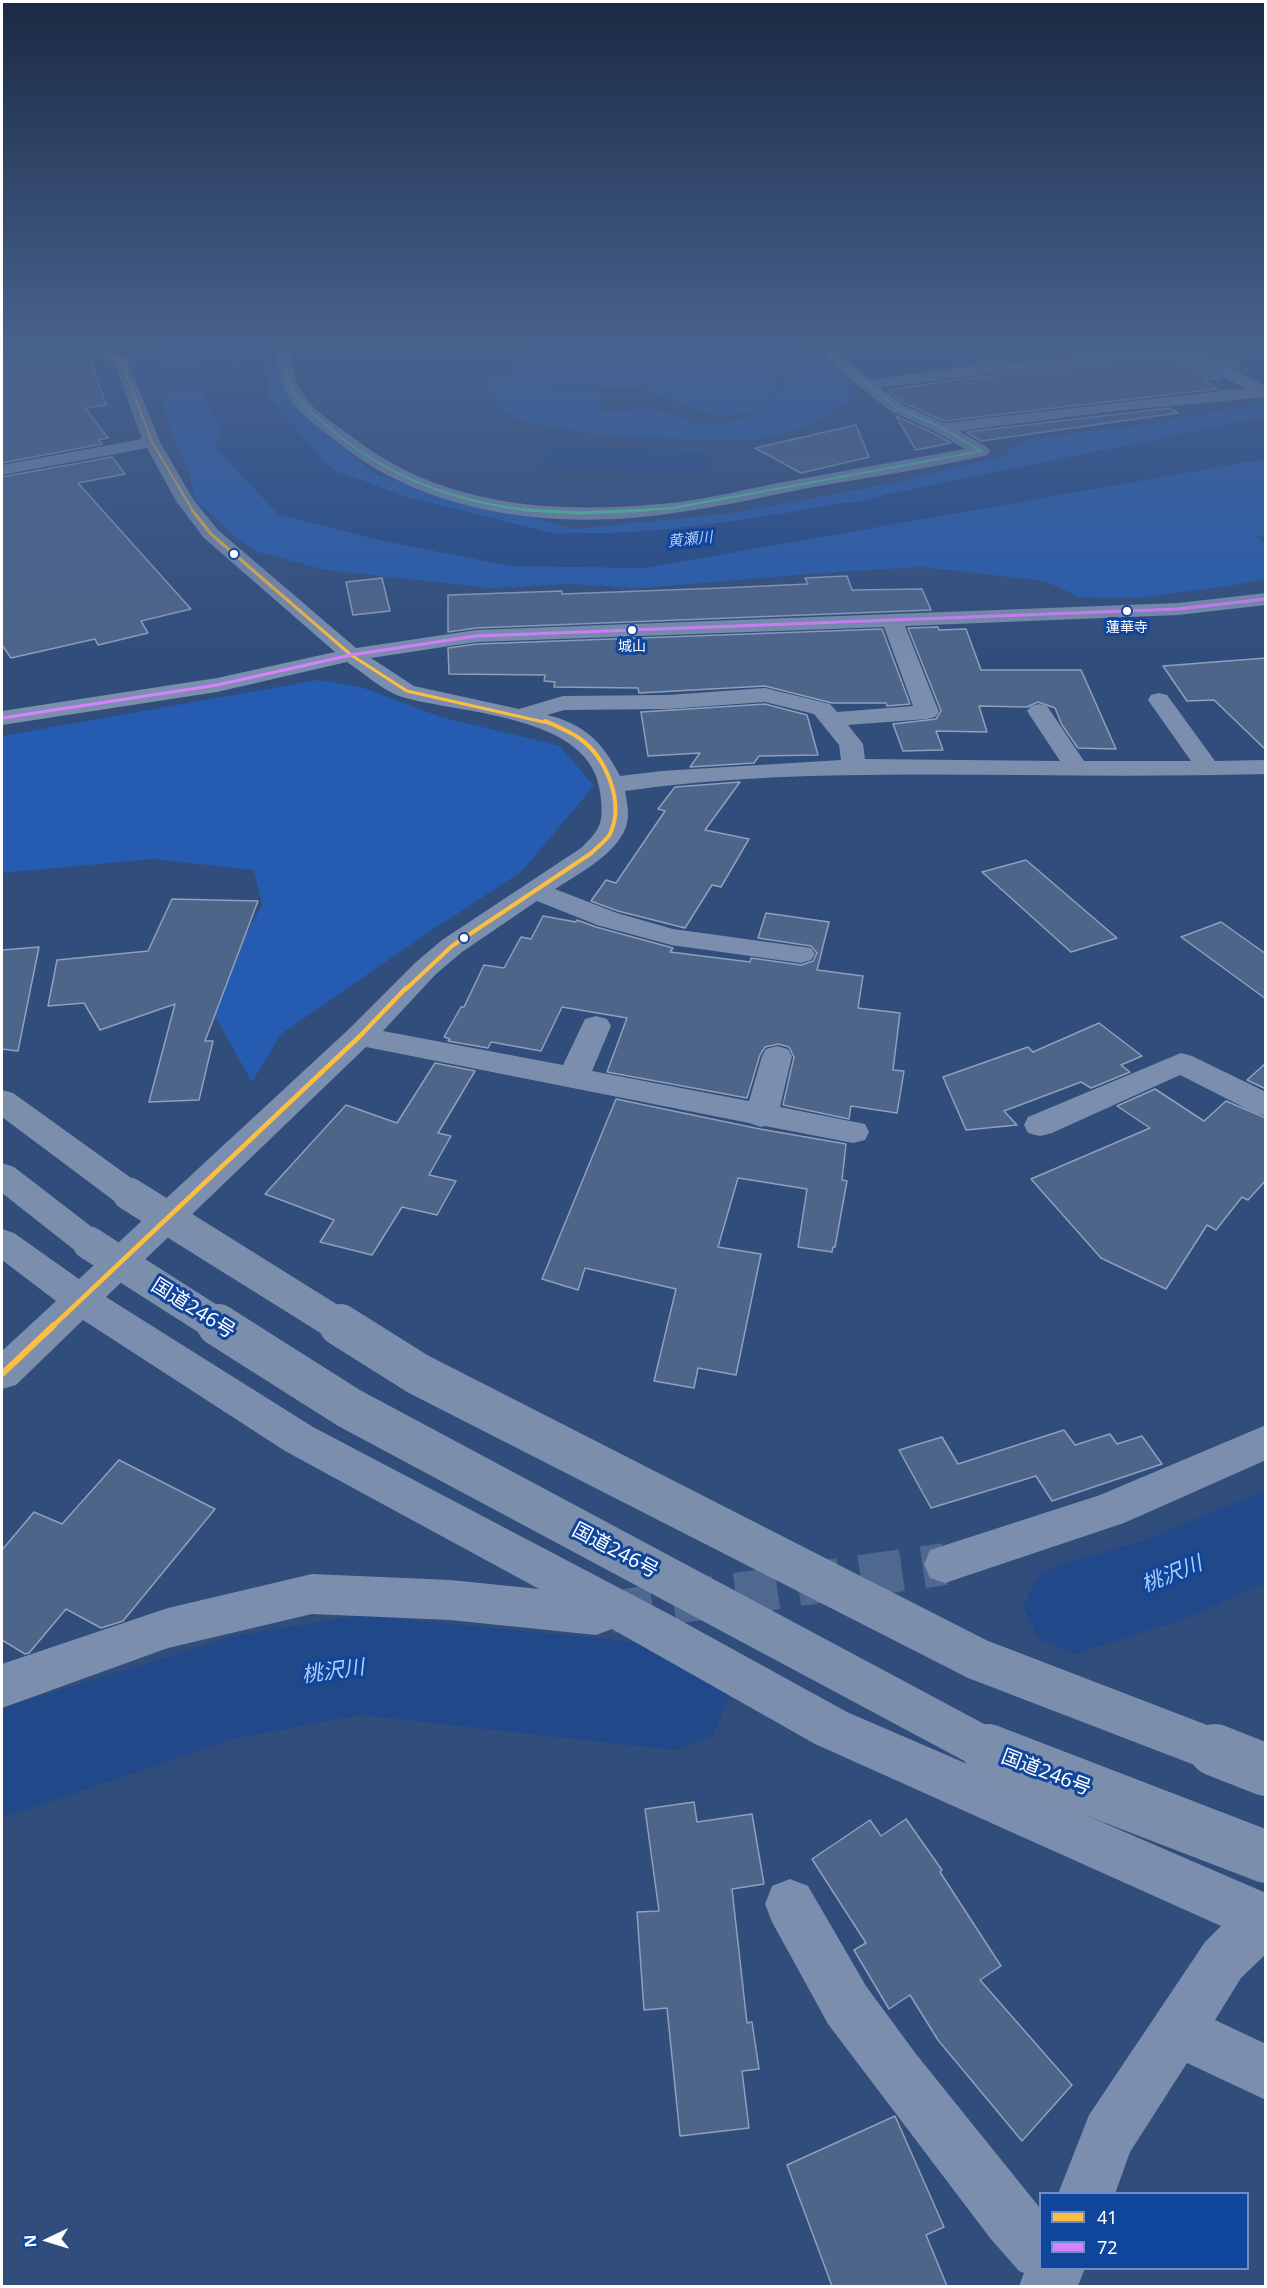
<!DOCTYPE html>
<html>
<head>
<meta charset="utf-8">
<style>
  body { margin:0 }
  #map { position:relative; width:1267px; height:2288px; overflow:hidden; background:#304d7c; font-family:"Noto Sans",sans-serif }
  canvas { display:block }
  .frame { position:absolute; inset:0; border:3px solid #fff; pointer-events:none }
  .legend { position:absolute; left:1039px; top:2192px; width:210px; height:78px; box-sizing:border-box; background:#10459c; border:2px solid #708fc4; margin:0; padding:8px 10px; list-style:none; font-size:18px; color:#fff }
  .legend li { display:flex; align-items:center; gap:12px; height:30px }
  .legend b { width:30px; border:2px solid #708fc4 }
  .north { position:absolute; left:18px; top:2210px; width:60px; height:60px; -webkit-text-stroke:4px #10459c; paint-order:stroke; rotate:266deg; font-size:16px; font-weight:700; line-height:24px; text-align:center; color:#fff }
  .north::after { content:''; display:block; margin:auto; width:21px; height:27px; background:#fff; clip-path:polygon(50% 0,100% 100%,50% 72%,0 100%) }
</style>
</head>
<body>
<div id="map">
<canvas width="1267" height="2288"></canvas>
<div class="frame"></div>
<ul class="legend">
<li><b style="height:8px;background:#fbbe40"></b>41</li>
<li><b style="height:8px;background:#d880ff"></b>72</li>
</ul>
<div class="north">N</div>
</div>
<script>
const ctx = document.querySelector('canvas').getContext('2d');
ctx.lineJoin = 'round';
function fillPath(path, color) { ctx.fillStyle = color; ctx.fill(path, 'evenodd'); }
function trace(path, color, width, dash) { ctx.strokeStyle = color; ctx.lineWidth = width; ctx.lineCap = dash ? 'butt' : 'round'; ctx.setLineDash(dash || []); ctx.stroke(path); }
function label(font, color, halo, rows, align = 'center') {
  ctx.font = font + ' "Noto Sans","Noto Sans JP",sans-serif'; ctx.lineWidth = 6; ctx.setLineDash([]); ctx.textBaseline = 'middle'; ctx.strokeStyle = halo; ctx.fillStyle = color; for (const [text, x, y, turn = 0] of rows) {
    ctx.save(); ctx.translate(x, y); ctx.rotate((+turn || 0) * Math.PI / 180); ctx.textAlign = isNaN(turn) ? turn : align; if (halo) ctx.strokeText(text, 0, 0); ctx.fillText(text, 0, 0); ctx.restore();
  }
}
const green = new Path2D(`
  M 156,343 L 279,343 L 282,382 L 316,425 L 376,475 L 574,529 L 732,513 L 888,484 L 1002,456 L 1027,439 L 1133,426 L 1265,404 L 1265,535 L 1256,537 L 1265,543 L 1265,579 L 1229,586 L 1136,598 L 1079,597 L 1045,581 L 922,567 L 820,573 L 645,588 L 566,584 L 490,588 L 326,570 L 258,552 L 238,539 L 196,501 L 189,473 L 170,430 L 164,403 L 173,376 Z
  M 538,343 L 798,343 L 771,400 L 784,381 L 794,358 L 830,361 L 858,394 L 808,427 L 759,439 L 678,439 L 589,433 L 522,422 L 498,406 L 496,397 L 481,384 C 488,376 504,373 515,376 L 509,372 ZM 546,384 L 647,390 L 714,416 L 760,412 C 747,421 707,426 692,422 C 677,417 664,411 648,409 C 630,408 616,415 598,410 L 602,392 L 557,387 Z
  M 318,680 L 361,687 L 441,717 L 560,746 L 594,786 L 521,872 L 426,934 L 281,1034 L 252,1082 L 216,1018 L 162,990 L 244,937 L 262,905 L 254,870 L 153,859 L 2,873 L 2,736 Z`);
const water = new Path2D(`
  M 231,343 L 264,343 L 270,399 L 331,469 L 407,497 L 589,542 L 702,546 L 888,494 L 1265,417 L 1265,459 L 645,568 L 509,566 L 379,540 L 278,514 L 215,447 L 238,382 Z
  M 551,447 L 710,452 L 709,472 L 542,468 Z`);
const river = new Path2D(`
  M 191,343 L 225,343 L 239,394 L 279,463 L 310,482 L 316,491 L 310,500 L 295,504 L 280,500 L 248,480 L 201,391 L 2,393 L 2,371 L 196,369 Z
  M 849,502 L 865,506 L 871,515 L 865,524 C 778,546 686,558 597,560 C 572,561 548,564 524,558 L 517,548 L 524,538 C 558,530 595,535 630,532 C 704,527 776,515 849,502 Z
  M 1266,1490 L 1266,1582 L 1188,1618 L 1075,1654 L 1039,1640 L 1023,1607 L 1039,1574 L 1075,1560 L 1140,1542 Z
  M 361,1615 L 675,1646 L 713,1661 L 729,1698 L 713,1735 L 675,1750 L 361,1715 L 236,1738 L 2,1818 L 2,1708 L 236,1636 Z`);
const building = new Path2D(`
  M 2,343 L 79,343 L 88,350 L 106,405 L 85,408 L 108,438 L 98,440 L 102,444 L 2,463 Z
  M 979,343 L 1063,343 L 1074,354 L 980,363 Z
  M 1085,343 L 1237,343 L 1238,369 L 1220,361 L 1189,352 L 1141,348 L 1094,351 Z
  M 1151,361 L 1188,367 L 1220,378 L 1203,380 L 1217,389 L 944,421 L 904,403 L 887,390 L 962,379 L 1074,369 L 1090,364 Z
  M 1169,408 L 1178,413 L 981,441 L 966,432 Z
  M 896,416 L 935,434 L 951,443 L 916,450 Z
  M 856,425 L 869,457 L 801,473 L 755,448 Z
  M 112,457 L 125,474 L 78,483 L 191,609 L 141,621 L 148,633 L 98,645 L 95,639 L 11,658 L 2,645 L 2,477 Z
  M 847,576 L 852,590 L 922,589 L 931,610 L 476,628 L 448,632 L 448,595 L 562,591 L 562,594 L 721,588 L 808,584 L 805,578 Z
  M 382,578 L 390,611 L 353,615 L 346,582 Z
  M 938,627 L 939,630 L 966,629 L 981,670 L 1081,670 L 1116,749 L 1078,748 L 1062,725 L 1055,708 L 1038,702 L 1027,707 L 979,706 L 987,732 L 936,731 L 943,750 L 903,751 L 893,724 L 936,719 L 941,711 L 908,628 Z
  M 882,629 L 910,704 L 887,706 L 886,703 L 832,703 L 765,686 L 639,693 L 638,688 L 554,687 L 555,682 L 544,681 L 545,675 L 449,674 L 448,648 L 476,644 Z
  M 1266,658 L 1266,750 L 1214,700 L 1187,701 L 1163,666 Z
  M 765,704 L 807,715 L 818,755 L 759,756 L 754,763 L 690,767 L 700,753 L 648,756 L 641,712 Z
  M 740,782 L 705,830 L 749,839 L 721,887 L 712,885 L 685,928 L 618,911 L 591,901 L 606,880 L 616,883 L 665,811 L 658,809 L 675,787 Z
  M 1026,860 L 1117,938 L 1071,952 L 982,872 Z
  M 172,899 L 258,901 L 205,1041 L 213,1041 L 199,1100 L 149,1102 L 175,1004 L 100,1030 L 84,1003 L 48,1006 L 57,960 L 148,951 Z
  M 766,913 L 829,922 L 817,970 L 863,976 L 858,1008 L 900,1013 L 893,1070 L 904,1071 L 897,1113 L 851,1106 L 849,1119 L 783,1105 L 794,1057 L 789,1047 L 778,1044 L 765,1047 L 760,1055 L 747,1098 L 607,1072 L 627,1018 L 562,1007 L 541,1051 L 491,1042 L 488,1048 L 448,1041 L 450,1039 L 444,1037 L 461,1007 L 464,1007 L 484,965 L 504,968 L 521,937 L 531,939 L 543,916 L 576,922 L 577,920 L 596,927 L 673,948 L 670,952 L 750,962 L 751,958 L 801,965 L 813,961 L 817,953 L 811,946 L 758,938 Z
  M 1221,922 L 1266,954 L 1266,999 L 1181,937 Z
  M 39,947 L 18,1051 L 2,1049 L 2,950 Z
  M 1099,1023 L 1142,1056 L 1121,1065 L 1130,1072 L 1091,1088 L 1081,1082 L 1004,1111 L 1017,1125 L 966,1130 L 943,1077 L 1028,1047 L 1033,1052 Z
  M 435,1063 L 475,1071 L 438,1133 L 451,1136 L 429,1175 L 456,1181 L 437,1215 L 402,1207 L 372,1255 L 320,1242 L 334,1220 L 265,1194 L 346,1105 L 397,1123 Z
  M 1266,1063 L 1266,1089 L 1247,1080 Z
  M 1155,1089 L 1204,1121 L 1226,1101 L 1266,1118 L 1266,1180 L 1248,1200 L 1242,1197 L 1216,1230 L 1207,1225 L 1166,1289 L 1101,1258 L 1031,1179 L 1150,1128 L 1117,1106 Z
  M 616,1099 L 760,1129 L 846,1144 L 842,1180 L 847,1181 L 835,1247 L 833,1247 L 832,1252 L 798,1247 L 807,1189 L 738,1178 L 718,1247 L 761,1254 L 736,1375 L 698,1368 L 694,1388 L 654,1381 L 676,1289 L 585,1268 L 578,1290 L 542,1279 Z
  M 1064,1430 L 1075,1445 L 1110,1434 L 1117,1444 L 1142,1436 L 1162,1464 L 1052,1501 L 1036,1476 L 931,1508 L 899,1450 L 942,1437 L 958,1464 Z
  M 119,1460 L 215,1509 L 123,1621 L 101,1628 L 66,1609 L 29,1653 L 25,1654 L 2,1640 L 2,1550 L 34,1512 L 62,1524 Z
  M 694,1802 L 697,1822 L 752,1814 L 764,1884 L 732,1889 L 747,2023 L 752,2022 L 759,2069 L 742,2071 L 749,2128 L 680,2136 L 667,2008 L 644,2010 L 637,1912 L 659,1911 L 645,1809 Z
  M 906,1819 L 942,1870 L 940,1872 L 1001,1966 L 980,1980 L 1072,2085 L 1022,2141 L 938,2040 L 910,1995 L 889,2009 L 854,1950 L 866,1943 L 812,1859 L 870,1820 L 881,1836 Z
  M 895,2116 L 944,2227 L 926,2235 L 947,2286 L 832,2286 L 787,2165 Z`);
const minorTunnel = new Path2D(`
  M 611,1612 L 945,1564`);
const minor = new Path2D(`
  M 81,343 L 100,343 L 126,357 L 160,442 L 193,499 L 218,530 L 356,648 L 476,630 L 1178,603 L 1266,593 L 1266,605 L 1178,615 L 905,626 L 939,712 L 935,717 L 927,719 L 848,725 L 863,744 L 865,759 L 1060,761 L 1027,711 L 1031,706 L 1039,704 L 1047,706 L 1084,761 L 1191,761 L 1148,700 L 1151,695 L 1159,693 L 1167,695 L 1215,761 L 1266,760 L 1266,774 C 1185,776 1105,776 1025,775 C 891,774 757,772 625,791 C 626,798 628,806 628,814 C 629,848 580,873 555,889 L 617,913 L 673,929 L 811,948 L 815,954 L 811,960 L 801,963 L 671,945 L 597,925 L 537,901 L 462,952 L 436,974 L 383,1031 L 563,1065 L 585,1019 L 596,1016 L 607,1019 L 611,1026 L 592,1071 L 749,1101 L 762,1056 L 766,1049 L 777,1046 L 788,1049 L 792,1056 L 780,1107 L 865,1124 L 869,1132 L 865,1140 L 853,1143 L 765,1126 L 761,1127 L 749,1123 L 366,1047 L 106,1297 L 313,1427 L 667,1613 L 847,1712 L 1266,1893 L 1266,1954 L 1241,1978 L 1215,2020 L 1266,2044 L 1266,2100 L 1187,2063 L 1130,2152 L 1115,2194 L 1058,2194 L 1089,2115 L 1205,1942 L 1221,1926 L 815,1744 L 612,1629 L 596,1635 L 450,1620 L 312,1614 L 168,1648 L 2,1708 L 2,1664 L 168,1608 L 312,1574 L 450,1580 L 539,1589 L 285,1451 L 83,1320 L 16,1385 L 2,1389 L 2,1351 L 56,1301 L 2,1260 L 2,1229 L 14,1233 L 79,1279 L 349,1029 L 416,962 L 442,940 L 581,848 C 602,828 604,821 600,792 C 591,714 460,714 402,697 C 383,691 364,673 347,662 L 217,692 L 2,725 L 2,711 L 217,678 L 335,652 L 204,538 L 176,501 L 147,448 L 2,475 L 2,465 L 142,439 L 114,362 ZM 884,627 L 913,706 L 837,712 L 830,704 L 765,688 L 668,695 L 563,696 L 519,709 L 414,686 L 371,658 L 476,642 ZM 765,702 L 814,714 L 839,745 L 841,760 L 662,771 L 620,776 C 603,743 585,724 547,715 L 564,710 L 668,709 Z
  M 275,343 L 289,343 C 292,359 293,377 301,391 C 312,411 338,426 355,439 C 446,509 561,514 671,503 C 707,499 743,490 778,483 C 840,472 903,460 965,449 L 936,432 L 891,411 L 837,369 L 824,355 L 834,343 L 857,343 L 839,355 L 870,380 L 962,367 L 1079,356 L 1065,343 L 1081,343 L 1093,353 C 1136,350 1179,347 1219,363 C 1235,369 1250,379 1266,386 L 1266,397 L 1117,411 L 959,431 L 987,447 L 990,451 L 987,455 C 929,469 868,477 808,488 C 764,497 719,507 674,513 C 562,530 432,517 341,445 C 320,428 291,410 282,383 C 278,371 277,357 275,343 ZM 1151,359 C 1187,361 1213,371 1245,388 L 944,423 L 903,405 L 881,388 L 962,377 L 1074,367 L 1090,362 Z
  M 1181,1053 L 1192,1056 L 1266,1092 L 1266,1116 L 1255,1113 L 1180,1075 L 1052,1133 L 1040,1136 L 1028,1133 L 1024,1125 L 1028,1117 Z
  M 1266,1425 L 1266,1460 L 1124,1523 L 945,1583 L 930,1578 L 924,1564 L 930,1550 L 1100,1495 Z
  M 790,1879 L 808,1886 L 866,1986 L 916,2054 L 1040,2208 L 1040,2268 L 1085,2268 L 1078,2286 L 1019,2286 L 1024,2273 L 1019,2271 L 990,2238 L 828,2024 L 772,1922 L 765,1904 L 772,1886 Z`);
const highway = new Path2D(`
  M 2,1090 L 13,1093 L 141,1185 L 146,1194 L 141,1203 L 129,1206 L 117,1203 L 2,1117 Z
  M 2,1163 L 14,1167 L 101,1234 L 107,1243 L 101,1252 L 89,1256 L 77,1252 L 2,1193 Z`);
const highwayBridgeFar2 = new Path2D(`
  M 129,1194 L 342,1327
  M 89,1243 L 221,1327`);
const highwayBridgeFar1 = new Path2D(`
  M 218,1325 L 349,1408 L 992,1752
  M 340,1325 L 418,1374 L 977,1659 L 1219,1752`);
const highwayBridge = new Path2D(`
  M 988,1750 L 1266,1857
  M 1215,1750 L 1266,1770`);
const bus1Far4 = new Path2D(`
  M 88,343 L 121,360 L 152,442 L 193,511`);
const bus1Far3 = new Path2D(`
  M 192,510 L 211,534 L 351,655 L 407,691 L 548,723`);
const bus1Far2 = new Path2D(`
  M 405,990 L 452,946 L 590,854 C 596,848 606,841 610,834 C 625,802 606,757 579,738 C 569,731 556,726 545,721`);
const bus1Far1 = new Path2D(`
  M 52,1327 L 360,1036 L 406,988`);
const bus1 = new Path2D(`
  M 2,1374 L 54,1325`);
const bus2 = new Path2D(`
  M 2,718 L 217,685 L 351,655 L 476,636 L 1178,609 L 1266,599`);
const bus3Far1 = new Path2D(`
  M 282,343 C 285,359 286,377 293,392 C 301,405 314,414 325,424 C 385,478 457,503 536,511
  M 629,511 L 673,508 L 981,451 L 942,428 L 897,408 L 831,355 L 840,346 L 850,343`);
const bus3 = new Path2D(`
  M 524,510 L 580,513 L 648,510`);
const markers = [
  [234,554,5,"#fff"],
  [1127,611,5,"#fff"],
  [632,630,5,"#fff"],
  [464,938,5,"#fff"]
];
const busNames = [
  ["蓮華寺",1127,628],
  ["城山",632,647]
];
const farWaternames = [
  ["黄瀬川",690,540,-6]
];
const nearStreetnames = [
  ["国道246号",193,1309,32],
  ["国道246号",615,1551,28],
  ["国道246号",1046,1773,21]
];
const nearWaternames = [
  ["桃沢川",1172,1575,-22],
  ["桃沢川",333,1672,-8]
];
fillPath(green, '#255cb2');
fillPath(water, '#214888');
fillPath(river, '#214888');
fillPath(building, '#4e658a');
trace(building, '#8fa0bb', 1.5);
trace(minorTunnel, '#4f6890', 42, [42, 21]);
fillPath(minor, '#7b8eae');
fillPath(highway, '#7b8eac');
trace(highwayBridgeFar2, '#7b8eac', 33);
trace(highwayBridgeFar1, '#7b8eac', 42);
trace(highwayBridge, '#7b8eac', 52);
trace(bus1Far4, '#fbbe40', 2);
trace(bus1Far3, '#fbbe40', 3);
trace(bus1Far2, '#fbbe40', 4);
trace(bus1Far1, '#fbbe40', 4.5);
trace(bus1, '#fbbe40', 6);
trace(bus2, '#d880ff', 3);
trace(bus3Far1, '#53e098', 2);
trace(bus3, '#53e098', 3);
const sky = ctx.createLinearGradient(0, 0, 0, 664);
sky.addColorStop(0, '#1a2a44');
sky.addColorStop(0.52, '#48628e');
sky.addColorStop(1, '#48628e00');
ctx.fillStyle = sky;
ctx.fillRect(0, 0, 1267, 664);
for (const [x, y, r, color] of markers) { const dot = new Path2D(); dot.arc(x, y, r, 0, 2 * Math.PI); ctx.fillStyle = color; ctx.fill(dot); trace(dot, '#10459c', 2); }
label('14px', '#fff', '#10459c', busNames);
label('italic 15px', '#b0cffb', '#10459c', farWaternames);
label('20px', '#fff', '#10459c', nearStreetnames);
label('italic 21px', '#b0cffb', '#10459c', nearWaternames);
</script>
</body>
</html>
